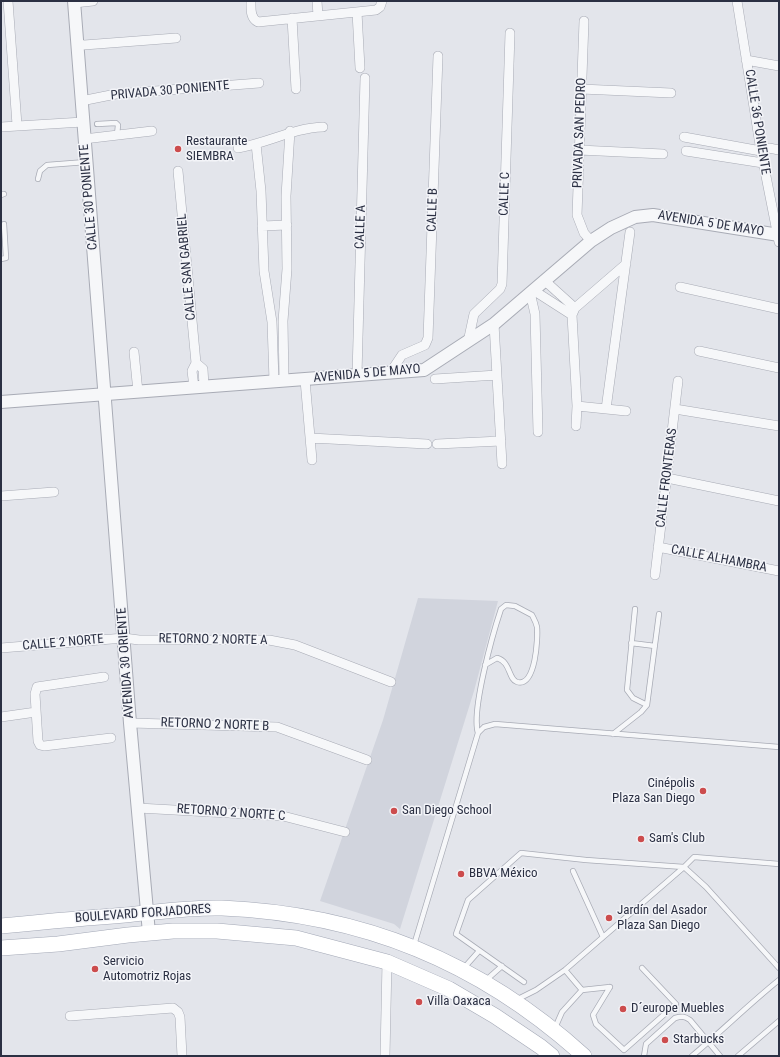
<!DOCTYPE html>
<html>
<head>
<meta charset="utf-8">
<style>
  body { margin:0 }
  #map { position:relative; width:780px; height:1057px; overflow:hidden; background:#e3e5eb; font-family:"Roboto Condensed",sans-serif }
  canvas { display:block }
  .frame { position:absolute; inset:0; border:2px solid #2b3043; pointer-events:none }
</style>
</head>
<body>
<div id="map">
<canvas width="780" height="1057"></canvas>
<div class="frame"></div>
</div>
<script>
const ctx = document.querySelector('canvas').getContext('2d');
ctx.lineJoin = 'round';
function fillPath(path, color) { ctx.fillStyle = color; ctx.fill(path, 'evenodd'); }
function trace(path, color, width, dash) { ctx.strokeStyle = color; ctx.lineWidth = width; ctx.lineCap = dash ? 'butt' : 'round'; ctx.setLineDash(dash || []); ctx.stroke(path); }
function label(font, color, halo, rows, align = 'center') {
  ctx.font = font + ' "Roboto Condensed",sans-serif'; ctx.lineWidth = 3; ctx.setLineDash([]); ctx.textBaseline = 'middle'; ctx.strokeStyle = halo; ctx.fillStyle = color; for (const [text, x, y, turn = 0] of rows) {
    ctx.save(); ctx.translate(x, y); ctx.rotate((+turn || 0) * Math.PI / 180); ctx.textAlign = isNaN(turn) ? turn : align; if (halo) ctx.strokeText(text, 0, 0); ctx.fillText(text, 0, 0); ctx.restore();
  }
}
const built = new Path2D(`
  M 418,598 L 498,601 L 474,691 L 400,929 L 394,924 L 320,901 L 383,720 Z`);
const service = new Path2D(`
  M 97,124 L 116,123 L 118,125 L 117,135
  M 38,179 L 40,171 L 47,165 L 86,162
  M 1,195 L 4,194
  M 1,259 L 6,258 L 4,224
  M 635,609 L 627,690 L 633,698 L 647,705
  M 631,643 L 655,646
  M 478,733 C 471,711 493,633 501,609 L 506,605 L 515,606 L 532,615 C 534,619 536,622 537,627 C 538,637 536,688 517,682 C 508,679 511,662 497,658 L 485,665
  M 613,734 L 641,712 L 647,705 L 659,614
  M 779,864 L 694,857 L 684,867 L 706,887 L 779,968
  M 573,871 L 603,937
  M 414,945 L 478,733 L 484,727 L 495,724 L 779,747
  M 463,969 L 479,951
  M 565,970 L 582,990 L 610,987
  M 485,981 L 502,966
  M 610,987 L 593,1015 L 596,1024 L 624,1050 L 676,1004 L 642,968
  M 516,1000 L 536,990 L 565,970 L 684,867 L 586,860 L 521,853 L 468,900 L 456,934 L 524,982
  M 555,1028 L 562,1012 L 582,990
  M 644,1056 L 646,1044 L 675,1018 C 682,1016 684,1016 690,1020 L 720,1056
  M 692,1056 C 722,1031 749,1004 779,980
  M 738,1056 L 779,1021`);
const minor = new Path2D(`
  M 8,1 L 17,125
  M 251,1 C 251,9 250,18 258,22 L 376,10 L 380,7 L 382,1
  M 317,1 L 318,16
  M 737,1 L 761,151 L 779,242
  M 74,3 L 93,1
  M 357,12 L 360,68
  M 292,18 L 296,89
  M 584,21 L 577,215 L 584,233 L 591,241
  M 77,43 L 84,45 L 176,38
  M 746,60 L 779,66
  M 581,89 L 671,93
  M 81,101 L 116,94 L 259,83
  M 1,127 L 83,122
  M 684,137 L 761,151 L 769,148 L 779,150
  M 84,139 L 152,131
  M 256,144 L 261,191 L 264,271 L 272,322 L 274,381
  M 238,148 C 268,143 293,128 323,127
  M 579,150 L 663,154
  M 686,151 L 763,163
  M 178,171 L 196,363 L 192,371 L 194,387
  M 262,226 L 287,225
  M 544,280 L 575,308
  M 680,287 L 779,309
  M 533,290 L 572,315
  M 530,292 L 535,314 L 538,432
  M 494,324 L 502,464
  M 468,342 L 474,314 L 500,289 L 502,284 L 510,33
  M 699,351 L 779,368
  M 134,352 L 138,392
  M 196,363 L 203,369 L 204,386
  M 390,373 L 402,355 L 425,345 L 428,338 L 438,56
  M 357,375 L 365,78
  M 435,379 L 497,375
  M 305,380 L 312,460
  M 284,381 L 283,321 L 287,269 L 286,196 L 290,131
  M 577,406 L 626,411
  M 606,409 L 630,232
  M 675,409 L 779,426
  M 576,426 L 577,406 L 572,315 L 575,308 L 626,264
  M 310,438 L 427,444
  M 437,444 L 501,441
  M 667,478 L 779,501
  M 1,496 L 54,492
  M 658,547 L 779,571
  M 655,575 L 678,381
  M 1,648 L 124,638 L 139,640 L 269,640 L 295,645 L 391,682
  M 104,677 L 37,687 L 35,694 L 38,741 L 40,745 L 44,746 L 111,738
  M 1,717 L 36,712
  M 130,723 L 277,727 L 367,760
  M 138,808 L 283,816 L 345,832
  M 70,1016 L 173,1008 L 178,1012 L 180,1017 L 182,1056
  M 385,1056 L 387,962`);
const tertiary = new Path2D(`
  M 74,1 L 130,723 L 149,933
  M 1,402 L 424,370 L 494,324 L 591,241 L 611,228 L 635,217 L 653,215 L 779,235`);
const primary = new Path2D(`
  M 1,926 C 42,922 84,918 125,915 C 158,912 190,907 222,908 C 363,914 480,962 584,1056
  M 1,948 L 58,944 L 128,935 L 173,931 L 217,931 L 296,938 L 387,962 L 449,989 L 495,1016 L 541,1047 L 552,1056`);
const markers = [
  [178,149,4,"#cc4c4d"],
  [703,791,4,"#cc4c4d"],
  [394,811,4,"#cc4c4d"],
  [641,839,4,"#cc4c4d"],
  [461,874,4,"#cc4c4d"],
  [609,918,4,"#cc4c4d"],
  [95,969,4,"#cc4c4d"],
  [419,1002,4,"#cc4c4d"],
  [623,1009,4,"#cc4c4d"],
  [665,1040,4,"#cc4c4d"]
];
const streetNames = [
  ["PRIVADA 30 PONIENTE",170,91,-5],
  ["CALLE 36 PONIENTE",757,122,81],
  ["PRIVADA SAN PEDRO",580,133,-88],
  ["CALLE C",505,194,-88],
  ["CALLE 30 PONIENTE",89,197,-95],
  ["CALLE B",433,210,-88],
  ["AVENIDA 5 DE MAYO",711,224,9],
  ["CALLE A",361,227,-88],
  ["CALLE SAN GABRIEL",187,267,-95],
  ["AVENIDA 5 DE MAYO",367,374,-5],
  ["CALLE FRONTERAS",667,478,-83],
  ["CALLE ALHAMBRA",719,559,11],
  ["RETORNO 2 NORTE A",213,640,1],
  ["CALLE 2 NORTE",63,643,-5],
  ["AVENIDA 30 ORIENTE",126,663,-94],
  ["RETORNO 2 NORTE B",215,725,2],
  ["RETORNO 2 NORTE C",231,813,4],
  ["BOULEVARD FORJADORES",143,914,-4]
];
const poiNames = [
  ["Restaurante",186,142],
  ["SIEMBRA",186,157],
  ["Cinépolis",695,784,"right"],
  ["Plaza San Diego",695,799,"right"],
  ["San Diego School",402,811],
  ["Sam's Club",649,839],
  ["BBVA México",469,874],
  ["Jardín del Asador",617,911],
  ["Plaza San Diego",617,926],
  ["Servicio",103,962],
  ["Automotriz Rojas",103,977],
  ["Villa Oaxaca",427,1002],
  ["D´europe Muebles",631,1009],
  ["Starbucks",673,1040]
];
fillPath(built, '#d1d4dd');
trace(service, '#a8abb5', 6);
trace(minor, '#a8abb5', 10);
trace(tertiary, '#a8abb5', 14);
trace(primary, '#a3a8b6', 16);
trace(service, '#f6f7f9', 4.5);
trace(minor, '#f6f7f9', 9);
trace(tertiary, '#f6f7f9', 12);
trace(primary, '#fff', 15);
for (const [x, y, r, color] of markers) { const dot = new Path2D(); dot.arc(x, y, r, 0, 2 * Math.PI); ctx.fillStyle = color; ctx.fill(dot); trace(dot, '#f3f4f8', 1.5); }
label('13px', '#2b3043', '#f3f4f8', streetNames);
label('13px', '#2b3043', '#f3f4f8', poiNames, 'left');
</script>
</body>
</html>
